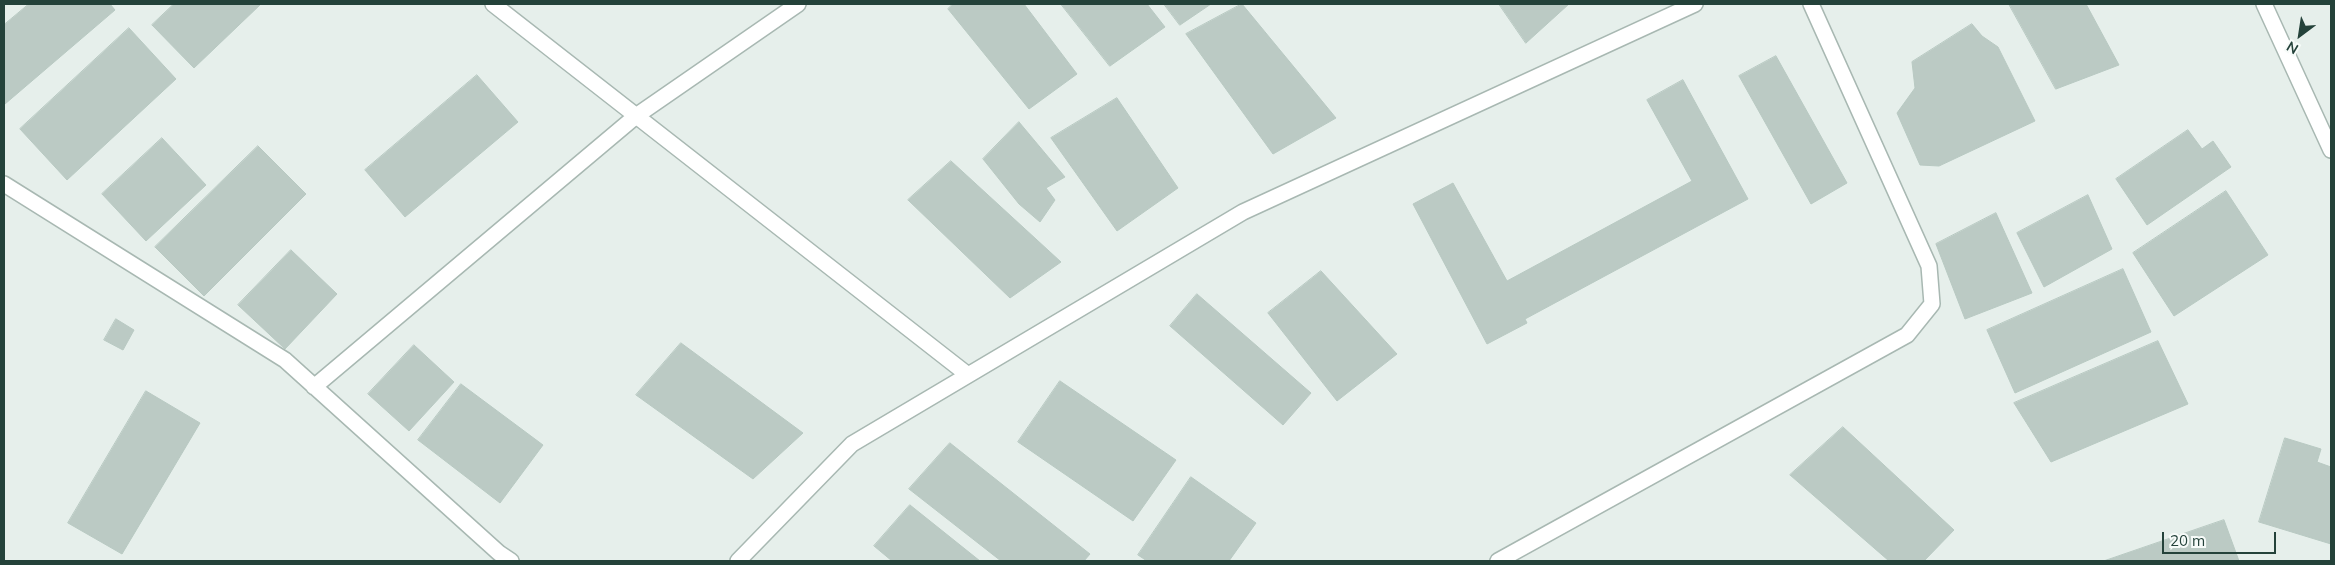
<!DOCTYPE html>
<html>
<head>
<meta charset="utf-8">
<style>
  body { margin:0 }
  #map { position:relative; width:2335px; height:565px; overflow:hidden; background:#e6efeb; font-family:Mulish,sans-serif }
  canvas { display:block }
  .frame { position:absolute; inset:0; border:5px solid #24423a; pointer-events:none }
  .north { position:absolute; left:2275px; top:10px; width:50px; height:50px; -webkit-text-stroke:4px #f7fbf9; paint-order:stroke; rotate:211deg; font-size:14px; font-weight:700; line-height:20px; text-align:center; color:#24423a }
  .north::after { content:''; display:block; margin:auto; width:18px; height:22px; background:#24423a; clip-path:polygon(50% 0,100% 100%,50% 72%,0 100%) }
  .scale { position:absolute; left:2162px; top:532px; width:114px; height:22px; box-sizing:border-box; border:2px solid #24423a; border-top:0; padding-left:6px; font-size:15px; line-height:18px; white-space:nowrap; color:#24423a; -webkit-text-stroke:4px #f7fbf9; paint-order:stroke }
</style>
</head>
<body>
<div id="map">
<canvas width="2335" height="565"></canvas>
<div class="frame"></div>
<div class="north">N</div>
<div class="scale">20 m</div>
</div>
<script>
const ctx = document.querySelector('canvas').getContext('2d');
ctx.lineJoin = 'round';
function fillPath(path, color) { ctx.fillStyle = color; ctx.fill(path, 'evenodd'); }
function trace(path, color, width, dash) { ctx.strokeStyle = color; ctx.lineWidth = width; ctx.lineCap = dash ? 'butt' : 'round'; ctx.setLineDash(dash || []); ctx.stroke(path); }
const building = new Path2D(`
  M 29,4 L 110,4 L 115,10 L 5,104 L 4,25 Z
  M 174,4 L 261,4 L 194,68 L 152,25 Z
  M 953,4 L 1024,4 L 1077,74 L 1029,109 L 948,9 Z
  M 1061,4 L 1147,4 L 1165,27 L 1110,66 Z
  M 1164,4 L 1211,4 L 1180,25 Z
  M 1242,4 L 1336,118 L 1273,154 L 1186,34 Z
  M 1499,4 L 1569,4 L 1526,43 Z
  M 2009,4 L 2086,4 L 2119,65 L 2056,89 Z
  M 1972,24 L 1982,36 L 1998,47 L 2035,121 L 1939,166 L 1920,165 L 1897,113 L 1915,88 L 1912,62 Z
  M 129,28 L 176,79 L 67,180 L 20,129 Z
  M 1776,56 L 1847,183 L 1811,204 L 1739,76 Z
  M 477,75 L 518,122 L 405,217 L 365,170 Z
  M 1683,80 L 1748,199 L 1525,319 L 1527,323 L 1487,344 L 1413,204 L 1453,183 L 1507,281 L 1692,181 L 1647,100 Z
  M 1117,98 L 1178,188 L 1117,231 L 1051,138 Z
  M 1019,122 L 1065,177 L 1046,188 L 1055,200 L 1040,222 L 1019,204 L 983,159 Z
  M 2188,130 L 2202,149 L 2213,141 L 2231,167 L 2147,225 L 2116,179 Z
  M 162,138 L 206,185 L 146,241 L 102,194 Z
  M 258,146 L 306,194 L 204,296 L 155,247 Z
  M 951,161 L 1061,262 L 1010,298 L 908,200 Z
  M 2226,191 L 2268,255 L 2174,316 L 2133,253 Z
  M 2088,195 L 2112,249 L 2044,287 L 2017,233 Z
  M 1996,213 L 2032,293 L 1965,319 L 1936,244 Z
  M 291,250 L 337,294 L 285,349 L 238,305 Z
  M 2123,269 L 2151,332 L 2015,393 L 1987,330 Z
  M 1321,271 L 1397,354 L 1337,401 L 1268,313 Z
  M 1197,294 L 1311,393 L 1283,425 L 1170,326 Z
  M 116,319 L 134,330 L 123,350 L 104,340 Z
  M 2158,341 L 2188,404 L 2051,462 L 2014,403 Z
  M 681,343 L 803,433 L 753,479 L 636,395 Z
  M 414,345 L 454,382 L 409,431 L 368,394 Z
  M 1060,381 L 1176,460 L 1133,521 L 1018,442 Z
  M 461,384 L 543,445 L 500,503 L 418,440 Z
  M 146,391 L 200,423 L 122,554 L 68,523 Z
  M 1843,427 L 1954,530 L 1924,561 L 1889,561 L 1790,475 Z
  M 2285,438 L 2321,449 L 2317,462 L 2331,467 L 2331,544 L 2259,522 Z
  M 950,443 L 1090,554 L 1084,561 L 1001,561 L 909,489 Z
  M 1191,477 L 1256,523 L 1229,561 L 1147,561 L 1138,555 Z
  M 910,505 L 980,561 L 892,561 L 874,546 Z
  M 2224,520 L 2239,561 L 2104,561 Z`);
const minor = new Path2D(`
  M 493,4 L 968,375
  M 2264,4 L 2331,150
  M 4,184 L 285,360 L 499,553 L 511,561
  M 314,387 L 636,116 L 798,4
  M 738,561 L 852,444 L 1243,212 L 1695,4
  M 1498,561 L 1907,335 L 1932,304 L 1929,266 L 1811,4`);
fillPath(building, '#bbcac4');
trace(building, '#b8c9c2', 1);
trace(minor, '#a8b8b2', 18);
trace(minor, '#fff', 15);
</script>
</body>
</html>
